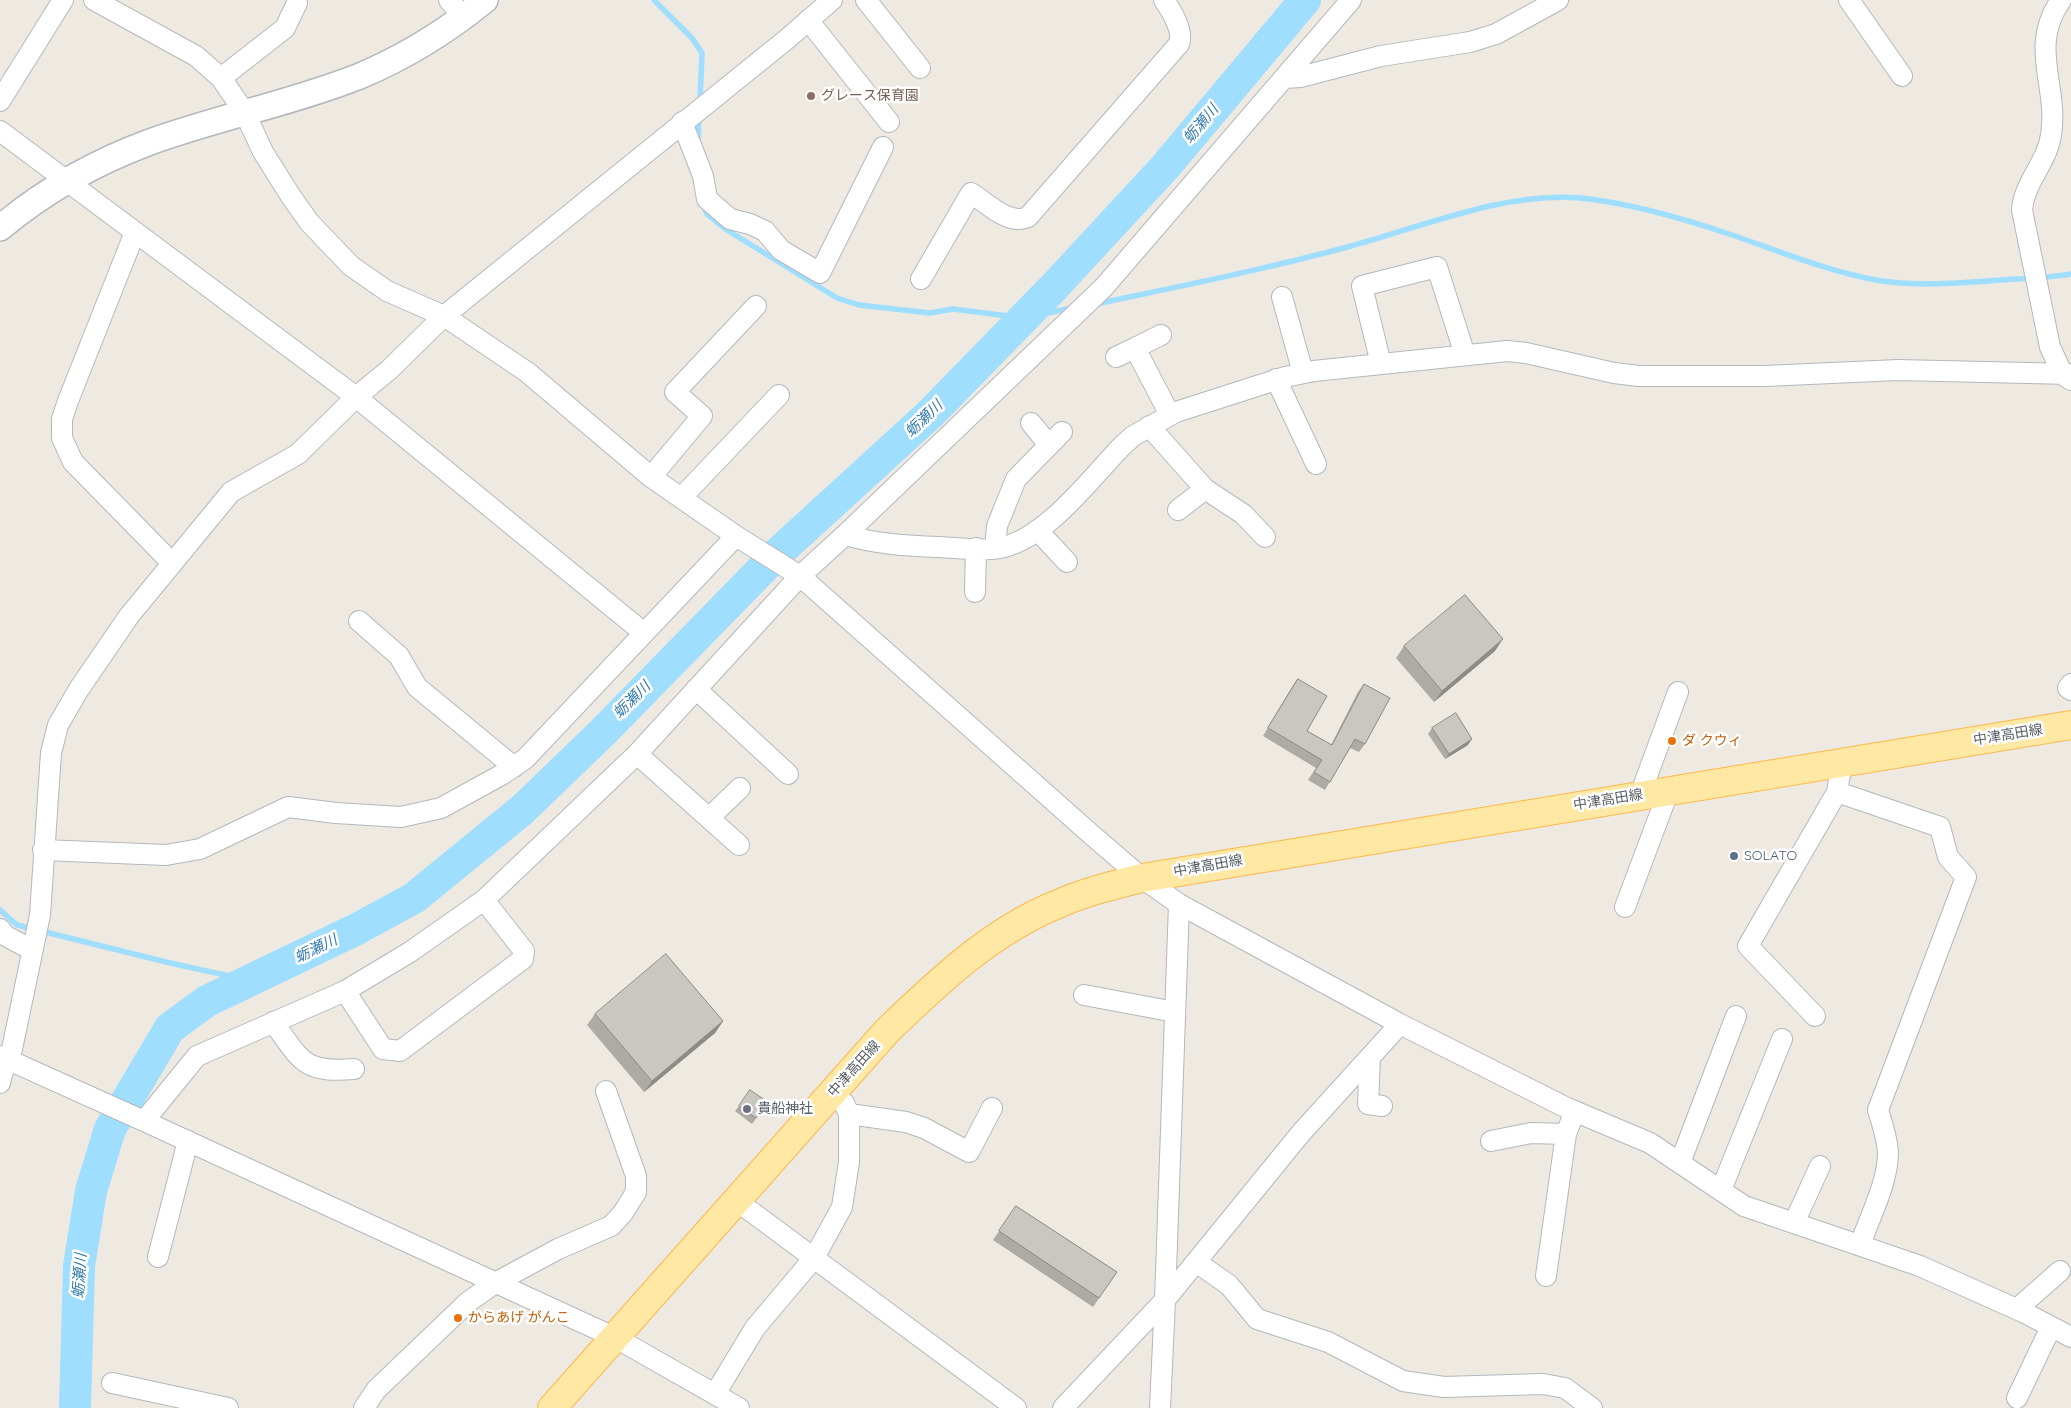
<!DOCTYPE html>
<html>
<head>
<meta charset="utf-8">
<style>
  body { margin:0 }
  canvas { display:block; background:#eee9e1 }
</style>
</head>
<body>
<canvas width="2071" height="1408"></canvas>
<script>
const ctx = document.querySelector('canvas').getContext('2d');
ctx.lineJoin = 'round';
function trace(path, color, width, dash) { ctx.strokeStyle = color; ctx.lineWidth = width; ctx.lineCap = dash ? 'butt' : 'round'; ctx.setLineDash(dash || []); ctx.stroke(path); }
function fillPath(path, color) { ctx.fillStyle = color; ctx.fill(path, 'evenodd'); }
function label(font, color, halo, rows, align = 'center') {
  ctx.font = font + ' Quicksand,"Noto Sans JP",sans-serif'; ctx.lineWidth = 5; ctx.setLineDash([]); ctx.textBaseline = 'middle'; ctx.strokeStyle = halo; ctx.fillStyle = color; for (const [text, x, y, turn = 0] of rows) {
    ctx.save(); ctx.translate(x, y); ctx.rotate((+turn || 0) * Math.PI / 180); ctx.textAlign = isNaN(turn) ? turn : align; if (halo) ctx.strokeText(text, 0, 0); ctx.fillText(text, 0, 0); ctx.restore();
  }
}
const stream = new Path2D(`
  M 654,0 L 692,38 L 702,53 L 700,102
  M 698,142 L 699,117
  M 703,205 L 707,214 L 727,230 L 837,298 L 859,305 L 930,313 L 953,309 L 1024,318 L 1072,308
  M 1096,304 C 1181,286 1267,269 1351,246 C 1422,227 1506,191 1581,198 C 1630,203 1685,219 1732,235 C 1779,251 1826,271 1876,280 C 1917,287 1959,283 2001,280 C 2024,278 2048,278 2071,274
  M 0,910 L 17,925 L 166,962 L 252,981`);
const river = new Path2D(`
  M 75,1408 L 79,1266 L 91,1191 L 110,1129 L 170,1028 L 207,1001 L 357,929 L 414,898 L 522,810 L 603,732 L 779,552 L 930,414 L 1054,287 L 1166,166 L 1305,0`);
const minor = new Path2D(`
  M 94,0 L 196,56 L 221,78 L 245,113 L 263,152 L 290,195 L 309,222 L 351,266 L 387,291 L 444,316 L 527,372 L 651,477 L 736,536 L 800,576 L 1093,836 L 1142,878 L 1179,904 L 1400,1024 L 1567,1108 L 1650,1143 L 1744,1206 L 1920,1266 L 2023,1312 L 2071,1337
  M 449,0 L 464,18
  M 866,0 L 920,68
  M 1849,0 L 1902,76
  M 2061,0 C 2028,47 2059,86 2051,135 C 2047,163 2024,182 2022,210 L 2050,347 L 2063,375 L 2071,380
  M 808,20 L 889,122
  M 221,78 L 285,28 L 297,3
  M 1285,78 L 1300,77 L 1381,56 L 1470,42 L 1496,34 L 1558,0
  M 0,101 L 63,0
  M 682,122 L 703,176 L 707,199 L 730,219 L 750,224 L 765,231 L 781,250 L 820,273 L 883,147
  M 0,131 L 356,397 L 644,633
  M 135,232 L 68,401 L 62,419 L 62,438 L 73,462 L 172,563
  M 921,279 L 971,193 C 987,203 1009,226 1028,217 L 1179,44 C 1184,31 1171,10 1164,0
  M 1282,297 L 1303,373
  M 1135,348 L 1161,335
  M 1116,357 L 1135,348 L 1170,415
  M 1381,364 L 1362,286 L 1437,267 L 1465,355
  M 1276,379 L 1316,464
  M 1031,423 L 1049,445
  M 1149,426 L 1205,489 L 1178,510
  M 651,477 L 702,416 L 675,392 L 756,306
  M 1205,489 L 1243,514 L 1265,537
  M 681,498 L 779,395
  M 1037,530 L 1067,562
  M 845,535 C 876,544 907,546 939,547 C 960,548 984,552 1004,547 C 1048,536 1091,478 1122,446 L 1133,436 L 1176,412 L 1285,377 L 1314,371 L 1507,351 L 1526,353 L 1614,373 L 1639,376 L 1765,376 L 1898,370 L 2071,374
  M 995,548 L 997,526 L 1016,479 L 1062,432
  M 975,592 L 976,548
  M 359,621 L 399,656 L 417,687 L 514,767
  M 2071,684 L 2068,688 L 2071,690
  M 696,689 L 788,774
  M 637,754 L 739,845
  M 1837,792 L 1940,827 L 1948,857 L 1966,877 L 1878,1110 C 1882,1123 1887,1137 1888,1152 C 1888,1183 1870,1216 1860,1245
  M 1640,795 L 1678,692
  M 709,818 L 740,788
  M 43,850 L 166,855 L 200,849 L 288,807 L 336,813 L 401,817 L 441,808 L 503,774 L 525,759 L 736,536
  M 1625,907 L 1669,790
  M 0,929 L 6,936 L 32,950
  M 345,991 L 383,1049 L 400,1051 L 523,959 L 524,951 L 484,900
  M 1084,995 L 1175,1012
  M 1815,1016 L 1748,946 L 1837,792 L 1842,762
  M 273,1022 C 302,1061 302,1073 354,1069
  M 0,1056 L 144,1121 L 616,1338 L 739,1408
  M 1370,1057 L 1368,1104 L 1382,1106
  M 0,1083 C 2,1070 8,1061 12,1049 L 40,915 L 51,753 L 58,725 L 79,689 L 129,616 L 231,492 L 298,454 L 356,397 L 389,370 L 444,316 L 787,39 L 832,0
  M 844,1103 L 849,1114 L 906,1122 L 924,1128 L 969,1152 L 992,1108
  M 144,1121 L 197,1056 L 345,991 L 410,952 L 484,900 L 637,754 L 800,576 L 845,535 L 1104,287 L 1351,0
  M 1491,1141 L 1531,1133 L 1566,1134
  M 1680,1163 L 1736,1016
  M 1721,1190 L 1782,1039
  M 737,1201 L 1016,1408
  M 1794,1223 L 1820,1166
  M 158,1257 L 188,1141
  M 1196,1262 L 1229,1285 L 1257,1319 L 1328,1342 L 1403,1381 L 1444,1387 L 1543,1384 L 1565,1388 L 1592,1408
  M 1546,1276 L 1566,1134 L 1575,1111
  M 2017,1309 L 2060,1271
  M 112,1383 L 228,1408
  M 715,1394 L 755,1328 L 814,1258 L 842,1207 L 849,1162 L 849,1114
  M 2017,1398 L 2051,1327
  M 364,1408 L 376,1390 L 468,1302 L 495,1283 L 558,1249 L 611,1226 L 623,1213 L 636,1192 L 636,1176 L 606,1091
  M 1063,1408 L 1165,1300 L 1301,1133 L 1400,1024
  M 1160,1408 L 1165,1300 L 1179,904`);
const tertiary = new Path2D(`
  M 0,228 C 44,191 96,162 150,142 C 219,117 292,103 360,76 C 405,57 447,31 485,0`);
const primary = new Path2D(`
  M 552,1408 L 887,1031 C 938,982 991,931 1058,904 C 1085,892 1114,885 1142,878 L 2071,725`);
const wall = new Path2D(`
  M 1404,646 L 1495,651 L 1434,702 L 1396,658 Z
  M 1298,679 L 1307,731 L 1331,745 L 1358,692 L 1364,684 L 1365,744 L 1359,752 L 1350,748 L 1325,790 L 1308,780 L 1316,768 L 1263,736 L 1292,687 Z
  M 1432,728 L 1468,745 L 1445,759 L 1428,734 Z
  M 595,1014 L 723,1021 L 715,1033 L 644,1092 L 587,1025 Z
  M 768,1102 L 752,1124 L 735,1111 L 739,1106 Z
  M 1016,1206 L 1117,1272 L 1093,1307 L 993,1240 Z`);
const shadedWall = new Path2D(`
  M 1503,639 L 1495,651 L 1434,702 L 1442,691 Z
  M 1472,739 L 1468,745 L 1445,759 L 1449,754 Z
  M 723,1021 L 715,1033 L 644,1092 L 652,1081 Z`);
const building = new Path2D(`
  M 1465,595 L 1503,639 L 1442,691 L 1404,646 Z
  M 1298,679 L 1327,696 L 1307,731 L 1332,745 L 1364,684 L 1390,698 L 1365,744 L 1355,739 L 1330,782 L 1314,772 L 1322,760 L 1268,728 Z
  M 1456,713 L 1472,739 L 1449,754 L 1432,728 Z
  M 666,954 L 723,1021 L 652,1081 L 595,1014 Z
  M 750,1090 L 768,1102 L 756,1118 L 739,1106 Z
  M 1016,1206 L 1117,1272 L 1099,1298 L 999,1231 Z`);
const markers = [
  [811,96,5,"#8d6e63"],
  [1672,741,5,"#e8710a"],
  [1734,856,5,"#5c6f8a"],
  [747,1109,5,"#6b7280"],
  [458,1318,5,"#e8710a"]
];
const educationNames = [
  ["グレース保育園",821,96]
];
const streetNames = [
  ["中津高田線",2008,735,-9],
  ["中津高田線",1608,800,-9],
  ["中津高田線",1208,866,-10],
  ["中津高田線",854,1069,-48]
];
const foodNames = [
  ["ダ クウィ",1682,741],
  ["からあげ がんこ",468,1318]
];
const serviceNames = [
  ["SOLATO",1744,856]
];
const worshipNames = [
  ["貴船神社",757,1109]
];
const waterNames = [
  ["蛎瀬川",1201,124,-50],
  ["蛎瀬川",924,419,-44],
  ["蛎瀬川",632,700,-45],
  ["蛎瀬川",316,949,-26],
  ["蛎瀬川",80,1276,-86]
];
trace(stream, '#9fdeff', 5.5);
trace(river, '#9fdeff', 32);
trace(minor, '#b4b8bc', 22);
trace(tertiary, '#b4b8bc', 28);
trace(primary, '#fab94d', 30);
trace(minor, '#fff', 20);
trace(tertiary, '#fff', 25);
trace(primary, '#ffe8a4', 28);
fillPath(wall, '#aeaaa5');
fillPath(shadedWall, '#8d8b86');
fillPath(building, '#cac6c0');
trace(building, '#8d8b86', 1);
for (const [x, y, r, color] of markers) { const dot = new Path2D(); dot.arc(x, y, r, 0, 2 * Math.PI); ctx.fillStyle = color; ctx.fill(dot); trace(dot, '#fff', 2); }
label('14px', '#785e54', '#fff', educationNames, 'left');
label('14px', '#595e63', '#fff', streetNames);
label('14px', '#c56008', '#fff', foodNames, 'left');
label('14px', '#4e5e75', '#fff', serviceNames, 'left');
label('14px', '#5b616d', '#fff', worshipNames, 'left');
label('italic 15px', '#347bae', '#fff', waterNames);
</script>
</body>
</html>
